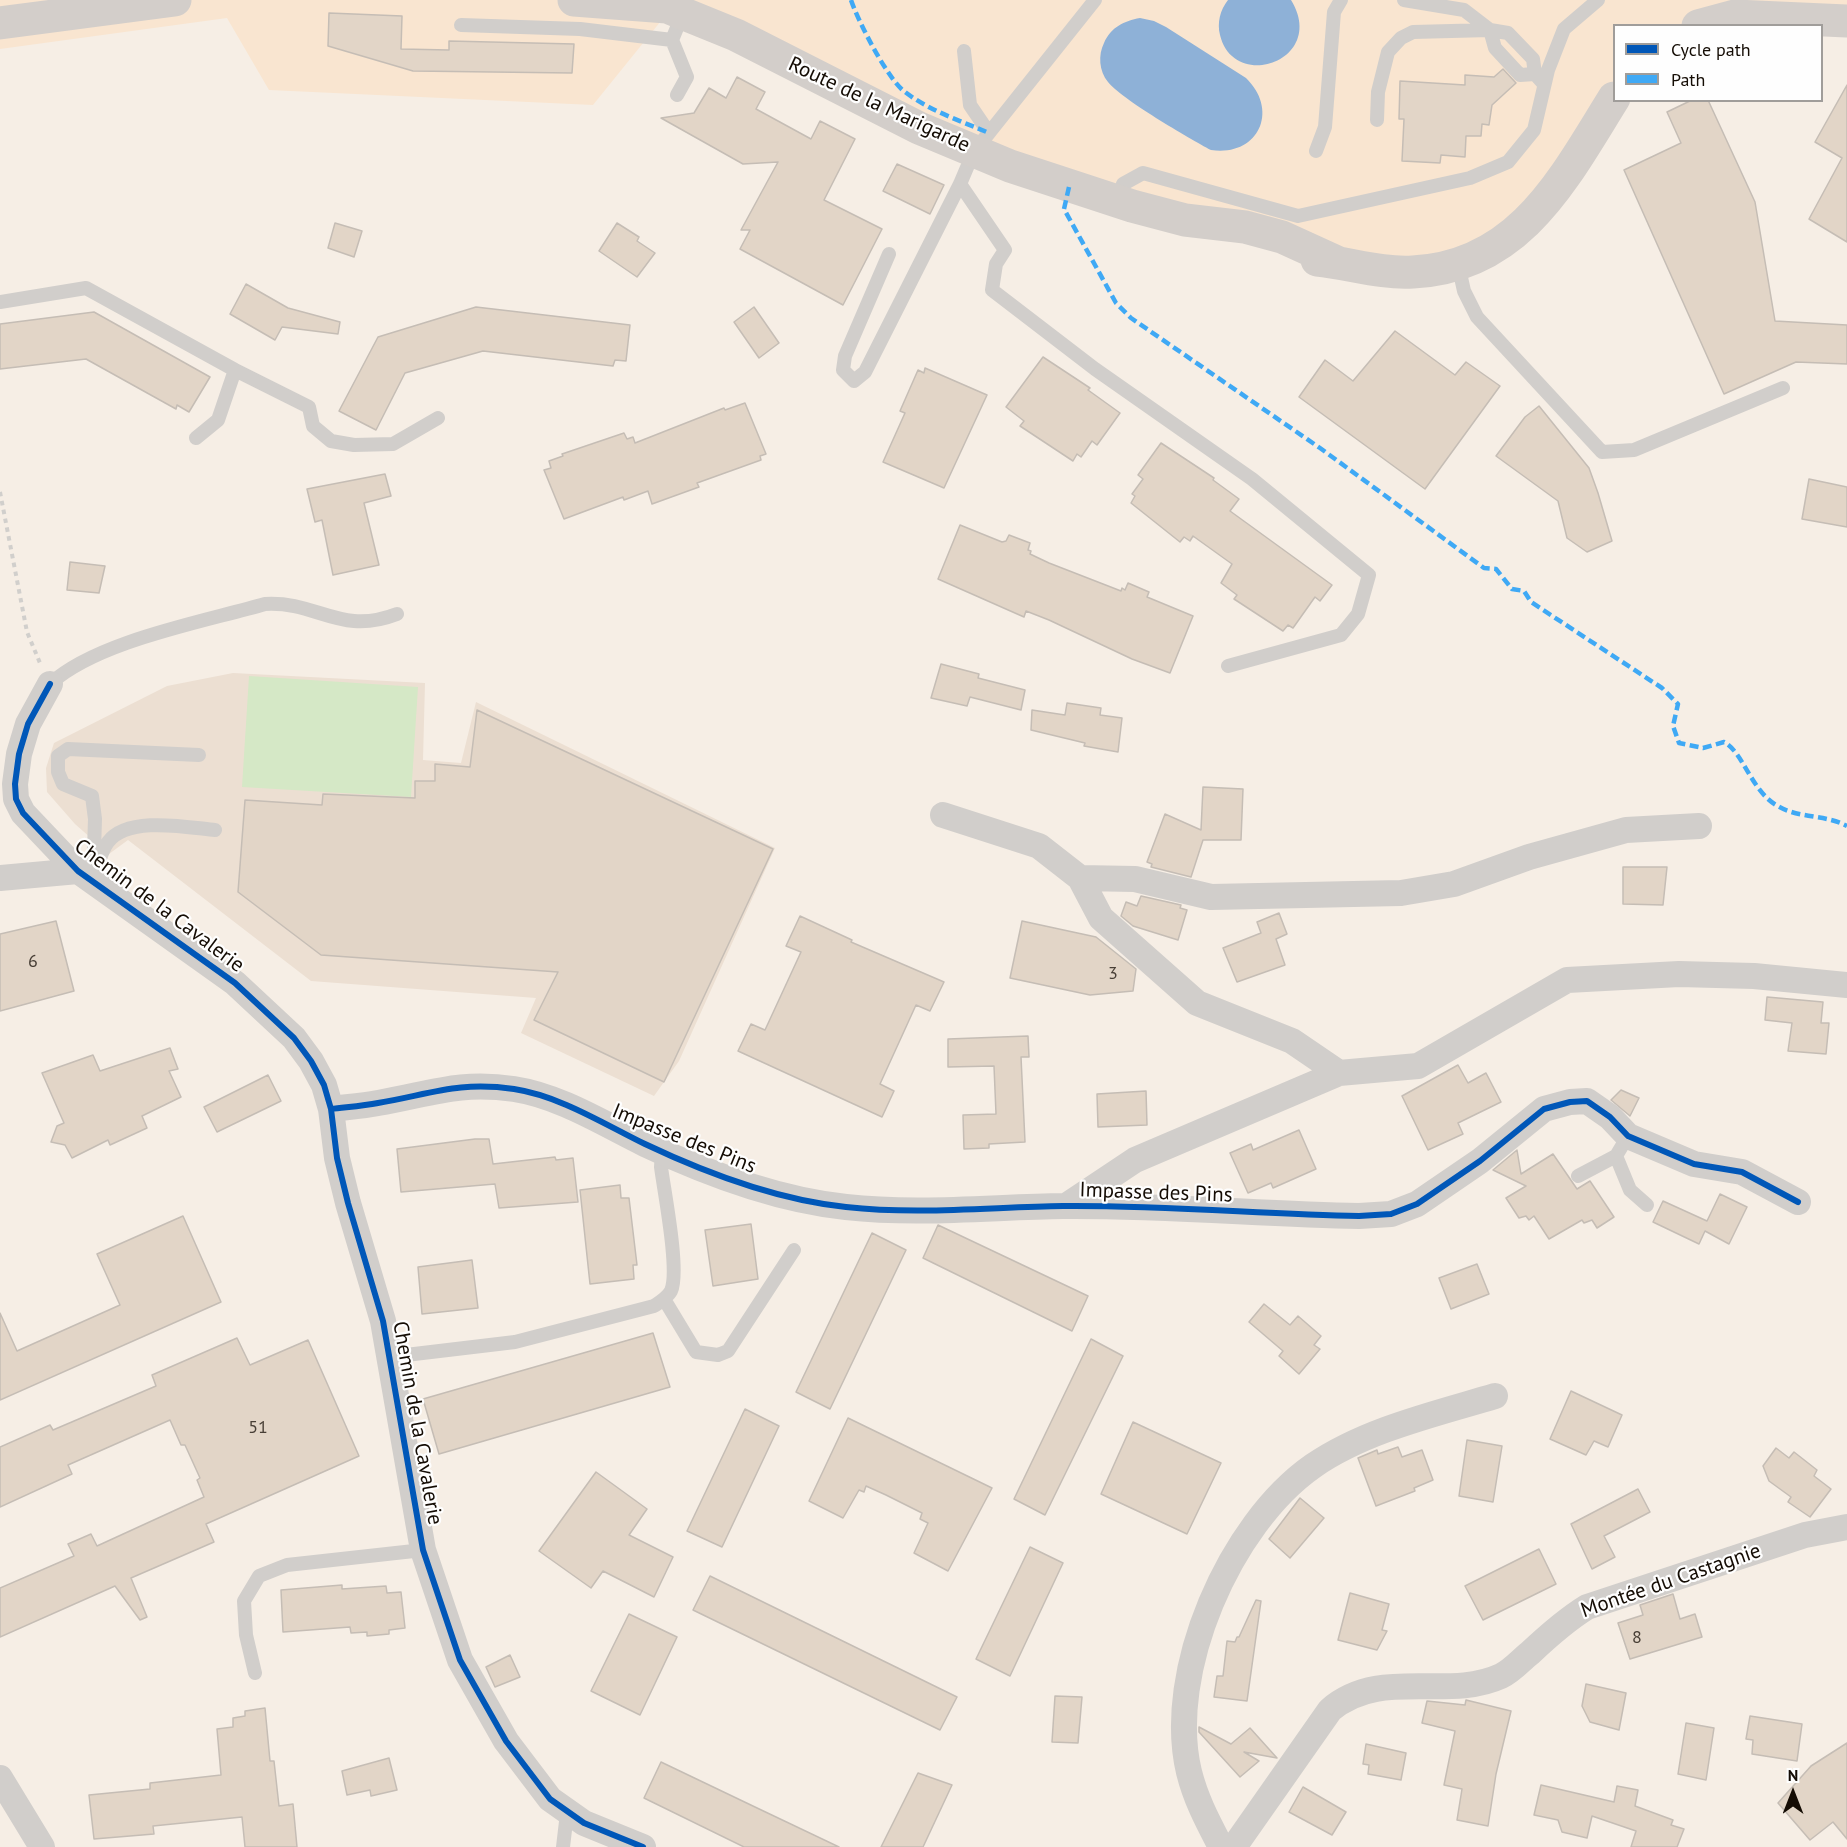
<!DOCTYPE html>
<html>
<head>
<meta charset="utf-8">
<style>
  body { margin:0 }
  #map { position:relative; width:1847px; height:1847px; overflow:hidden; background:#f6eee5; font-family:"PT Sans",sans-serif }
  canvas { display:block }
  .legend { position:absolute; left:1613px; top:24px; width:210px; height:78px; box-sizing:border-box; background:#fefefe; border:2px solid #a09d9a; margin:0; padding:8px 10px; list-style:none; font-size:18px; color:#140c04 }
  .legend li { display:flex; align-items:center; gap:12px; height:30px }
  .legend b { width:30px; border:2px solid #a09d9a }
  .north { position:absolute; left:1763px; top:1763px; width:60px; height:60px; -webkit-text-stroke:4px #fefefe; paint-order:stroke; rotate:0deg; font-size:16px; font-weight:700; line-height:24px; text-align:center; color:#140c04 }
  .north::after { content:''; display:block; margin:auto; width:21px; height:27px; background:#140c04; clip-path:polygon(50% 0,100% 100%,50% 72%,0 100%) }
</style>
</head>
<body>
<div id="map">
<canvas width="1847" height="1847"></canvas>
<ul class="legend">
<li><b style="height:8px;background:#0057b8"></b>Cycle path</li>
<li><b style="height:8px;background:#3fa9f5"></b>Path</li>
</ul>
<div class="north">N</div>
</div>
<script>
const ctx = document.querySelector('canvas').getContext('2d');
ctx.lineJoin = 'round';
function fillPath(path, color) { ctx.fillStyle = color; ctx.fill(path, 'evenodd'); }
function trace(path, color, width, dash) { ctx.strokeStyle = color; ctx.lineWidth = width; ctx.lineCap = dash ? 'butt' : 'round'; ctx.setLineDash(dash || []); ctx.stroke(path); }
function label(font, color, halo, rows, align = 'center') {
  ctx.font = font + ' "PT Sans",sans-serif'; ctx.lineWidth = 4.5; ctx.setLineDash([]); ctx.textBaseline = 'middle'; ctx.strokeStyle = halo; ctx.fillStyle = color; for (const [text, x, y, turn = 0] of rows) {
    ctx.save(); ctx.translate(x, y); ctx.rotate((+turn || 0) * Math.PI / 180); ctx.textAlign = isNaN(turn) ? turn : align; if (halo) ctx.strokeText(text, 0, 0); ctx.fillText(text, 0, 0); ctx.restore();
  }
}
const built = new Path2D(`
  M 0,0 L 1847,0 L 1847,19 L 1746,26 L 1614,26 L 1614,99 L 1497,245 L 1365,278 L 1018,159 L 669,11 L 593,105 L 269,90 L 227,18 L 0,49 Z`);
const education = new Path2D(`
  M 233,673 L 425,683 L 423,760 L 461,763 L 476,702 L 775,848 L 679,1061 L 654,1096 L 521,1033 L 536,998 L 311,981 L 128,840 L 109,854 L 75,824 L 47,792 L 46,768 L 54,743 L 167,686 Z`);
const green = new Path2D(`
  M 249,676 L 418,687 L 411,797 L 242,787 Z`);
const water = new Path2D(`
  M 1228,0 L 1291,0 C 1328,60 1234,93 1220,35 C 1217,23 1220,10 1228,0 Z
  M 1140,18 L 1154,21 L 1166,27 L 1246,78 C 1280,111 1258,157 1211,150 C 1190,139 1120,98 1108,82 C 1099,71 1098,55 1104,43 C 1111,27 1124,21 1140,18 Z`);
const building = new Path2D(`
  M 329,13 L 402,16 L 401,49 L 449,50 L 449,41 L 574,44 L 572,73 L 413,71 L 328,46 Z
  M 1503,69 L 1516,83 L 1492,105 L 1489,125 L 1482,124 L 1481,136 L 1466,136 L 1465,157 L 1441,155 L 1440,163 L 1402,161 L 1404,119 L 1399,119 L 1400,81 L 1465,85 L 1465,75 L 1494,77 Z
  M 737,77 L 765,92 L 756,109 L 811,139 L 820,121 L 855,139 L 824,200 L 882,229 L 843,305 L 740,249 L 750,230 L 741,230 L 778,162 L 743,164 L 661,118 L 694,113 L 709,88 L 726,98 Z
  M 1847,85 L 1847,242 L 1809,219 L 1842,158 L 1815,142 Z
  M 1692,100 L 1708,100 L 1755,202 L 1775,321 L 1847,325 L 1847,364 L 1796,362 L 1724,394 L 1624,170 L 1681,143 L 1667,112 Z
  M 897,164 L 944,185 L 930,214 L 883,191 Z
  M 335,223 L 362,231 L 354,257 L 328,248 Z
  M 617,223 L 639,237 L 637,241 L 655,253 L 637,277 L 599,251 Z
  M 246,284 L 288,308 L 340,322 L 338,334 L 282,327 L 275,340 L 230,314 Z
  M 476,307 L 630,325 L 626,361 L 615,360 L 613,366 L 483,351 L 405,373 L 376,430 L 339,411 L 378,337 Z
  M 754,307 L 779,343 L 759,358 L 734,322 Z
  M 94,312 L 210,377 L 189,412 L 177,405 L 176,409 L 86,359 L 0,369 L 0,324 Z
  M 1395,331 L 1455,375 L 1466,362 L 1500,386 L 1425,489 L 1299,397 L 1325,360 L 1353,381 Z
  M 1043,357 L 1090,388 L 1088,390 L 1120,413 L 1097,445 L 1092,441 L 1081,457 L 1077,454 L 1073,461 L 1020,426 L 1024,421 L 1006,407 Z
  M 925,368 L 987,395 L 944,488 L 883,462 L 905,413 L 900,411 L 918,370 L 924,373 Z
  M 745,403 L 766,454 L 760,456 L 761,460 L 697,483 L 699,487 L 652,504 L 648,491 L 624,500 L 623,497 L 564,519 L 544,470 L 551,468 L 549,461 L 563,456 L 562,454 L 624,433 L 627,439 L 633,437 L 635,443 L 724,408 L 725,410 Z
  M 1539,406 L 1589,468 L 1598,493 L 1612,541 L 1587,552 L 1567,538 L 1558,501 L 1496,456 L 1525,417 Z
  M 1161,443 L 1214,478 L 1213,480 L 1239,499 L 1230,511 L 1332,585 L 1320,601 L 1315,597 L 1293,628 L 1288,625 L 1283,631 L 1234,599 L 1237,595 L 1221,583 L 1232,564 L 1193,536 L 1190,541 L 1184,537 L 1180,542 L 1131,503 L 1135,496 L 1132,494 L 1143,479 L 1138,475 Z
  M 385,474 L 391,496 L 364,503 L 379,565 L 333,575 L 322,520 L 315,522 L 307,489 Z
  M 1809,479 L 1847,487 L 1847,527 L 1802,519 Z
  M 960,525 L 1002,542 L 1006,541 L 1009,535 L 1030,543 L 1028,550 L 1031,551 L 1030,554 L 1049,563 L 1121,591 L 1122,588 L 1125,590 L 1128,583 L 1149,592 L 1147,597 L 1193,616 L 1170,673 L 1132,659 L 1049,620 L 1026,611 L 1024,617 L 938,579 Z
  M 70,562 L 105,566 L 99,593 L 67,590 Z
  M 941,664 L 979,674 L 978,678 L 1025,690 L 1021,710 L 970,697 L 967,706 L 931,698 Z
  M 1067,703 L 1101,708 L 1100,715 L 1122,718 L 1118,752 L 1084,746 L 1085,743 L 1031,730 L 1032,710 L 1065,715 Z
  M 477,710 L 773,849 L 664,1082 L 534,1020 L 558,972 L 321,955 L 238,892 L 245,800 L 322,805 L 323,794 L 415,798 L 415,781 L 435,781 L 435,764 L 470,767 Z
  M 1203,787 L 1243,789 L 1241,840 L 1203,840 L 1191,877 L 1151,867 L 1152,864 L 1147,862 L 1165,814 L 1201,830 Z
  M 1623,867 L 1667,867 L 1663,905 L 1623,904 Z
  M 1141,896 L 1181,905 L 1180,908 L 1187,910 L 1178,940 L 1133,926 L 1121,916 L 1126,902 L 1137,906 Z
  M 1279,913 L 1287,934 L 1276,939 L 1285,965 L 1237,982 L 1223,948 L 1261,933 L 1257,922 Z
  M 800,916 L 852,940 L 851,942 L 944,982 L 930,1011 L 916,1005 L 880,1084 L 894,1091 L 882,1117 L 738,1051 L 751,1024 L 765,1030 L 801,952 L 786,946 Z
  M 56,921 L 74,991 L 0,1011 L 0,934 Z
  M 1022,921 L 1096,937 L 1136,969 L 1133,991 L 1090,995 L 1010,978 Z
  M 1767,997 L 1823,1002 L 1821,1023 L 1829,1023 L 1826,1054 L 1788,1051 L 1792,1023 L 1765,1020 Z
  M 1028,1036 L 1029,1057 L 1021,1057 L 1025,1142 L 989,1144 L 989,1148 L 964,1149 L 963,1115 L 996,1114 L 994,1066 L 948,1067 L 948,1039 Z
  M 170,1048 L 178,1069 L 169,1071 L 181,1097 L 142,1116 L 147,1128 L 110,1145 L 108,1140 L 72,1158 L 65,1145 L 51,1142 L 57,1126 L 64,1123 L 42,1073 L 93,1055 L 100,1071 Z
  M 1458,1065 L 1468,1083 L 1486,1073 L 1501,1102 L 1458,1123 L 1463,1134 L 1428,1150 L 1402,1096 Z
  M 268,1075 L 281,1101 L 217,1132 L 204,1107 Z
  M 1621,1090 L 1639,1098 L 1630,1116 L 1611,1100 Z
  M 1146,1091 L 1147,1125 L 1098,1127 L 1097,1094 Z
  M 1299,1130 L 1316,1169 L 1273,1188 L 1271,1183 L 1248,1193 L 1230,1153 L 1251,1144 L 1253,1150 Z
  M 475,1139 L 489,1139 L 493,1164 L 555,1157 L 556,1160 L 573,1158 L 578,1202 L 499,1208 L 495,1184 L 401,1192 L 397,1149 Z
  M 1517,1150 L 1521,1174 L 1553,1154 L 1577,1189 L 1590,1181 L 1614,1217 L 1597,1228 L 1592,1220 L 1584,1223 L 1582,1220 L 1549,1239 L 1534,1216 L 1529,1220 L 1526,1216 L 1519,1218 L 1506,1198 L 1526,1186 L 1493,1170 Z
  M 620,1185 L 621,1198 L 629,1198 L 637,1265 L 633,1265 L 634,1279 L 590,1284 L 580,1190 Z
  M 1720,1194 L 1747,1207 L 1729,1244 L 1705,1231 L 1699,1244 L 1653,1222 L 1663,1201 L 1707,1221 Z
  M 183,1216 L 221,1302 L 0,1400 L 0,1313 L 17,1351 L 120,1305 L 97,1254 Z
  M 751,1224 L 758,1279 L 713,1286 L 705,1230 Z
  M 938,1225 L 1088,1296 L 1072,1331 L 923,1258 Z
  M 872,1233 L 906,1250 L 830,1409 L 796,1392 Z
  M 472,1260 L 478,1308 L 422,1314 L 418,1267 Z
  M 1477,1264 L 1489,1294 L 1451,1309 L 1439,1278 Z
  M 1264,1304 L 1290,1325 L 1298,1316 L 1321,1336 L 1314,1345 L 1320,1349 L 1299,1374 L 1279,1356 L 1283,1351 L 1249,1322 Z
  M 653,1333 L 670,1387 L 439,1454 L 423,1399 Z
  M 237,1338 L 250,1365 L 308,1340 L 359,1456 L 206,1524 L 214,1542 L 131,1578 L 147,1617 L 140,1620 L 115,1586 L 0,1637 L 0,1588 L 74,1556 L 68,1544 L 91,1534 L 97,1546 L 204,1497 L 197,1480 L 200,1478 L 185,1445 L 181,1445 L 170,1420 L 68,1465 L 72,1474 L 0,1507 L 0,1447 L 50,1425 L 53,1430 L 156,1386 L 152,1375 Z
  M 1091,1339 L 1123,1356 L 1045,1515 L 1014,1499 Z
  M 1571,1391 L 1622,1415 L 1608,1447 L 1594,1441 L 1586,1455 L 1550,1439 Z
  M 745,1409 L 779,1426 L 722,1547 L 687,1531 Z
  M 848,1418 L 992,1488 L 948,1571 L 914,1553 L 928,1523 L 920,1519 L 922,1513 L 886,1495 L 866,1486 L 864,1492 L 859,1490 L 843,1518 L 809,1501 Z
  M 1133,1422 L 1221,1463 L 1187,1534 L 1101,1494 Z
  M 1467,1440 L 1502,1446 L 1493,1502 L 1459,1496 Z
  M 1398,1447 L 1402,1457 L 1422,1450 L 1433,1480 L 1414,1488 L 1415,1491 L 1376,1506 L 1358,1458 L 1377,1450 L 1378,1454 Z
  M 1776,1448 L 1789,1458 L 1794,1452 L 1817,1470 L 1814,1476 L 1831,1489 L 1810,1517 L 1788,1502 L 1791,1497 L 1769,1481 L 1763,1466 Z
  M 596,1472 L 647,1509 L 629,1535 L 673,1557 L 654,1597 L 603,1571 L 591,1588 L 539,1551 Z
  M 1638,1489 L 1650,1512 L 1604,1536 L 1615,1557 L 1592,1569 L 1571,1524 Z
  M 1300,1498 L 1324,1518 L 1290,1558 L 1269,1539 Z
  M 1030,1547 L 1063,1563 L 1010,1676 L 976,1659 Z
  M 1539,1549 L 1556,1584 L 1483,1620 L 1465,1586 Z
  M 710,1576 L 957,1697 L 940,1730 L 693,1610 Z
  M 342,1585 L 342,1589 L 386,1586 L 387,1593 L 401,1592 L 405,1628 L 389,1630 L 389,1634 L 367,1636 L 367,1632 L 351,1633 L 350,1627 L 283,1632 L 281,1590 Z
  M 1350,1593 L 1389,1604 L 1382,1630 L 1387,1631 L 1377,1650 L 1338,1640 Z
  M 1673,1594 L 1680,1619 L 1695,1614 L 1702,1637 L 1630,1659 L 1618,1623 L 1643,1615 L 1640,1605 Z
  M 1256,1600 L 1261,1601 L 1247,1701 L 1214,1697 L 1217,1676 L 1223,1676 L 1227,1641 L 1235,1642 L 1237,1637 L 1239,1637 Z
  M 629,1614 L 677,1637 L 640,1715 L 591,1691 Z
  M 510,1655 L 520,1677 L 495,1687 L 486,1667 Z
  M 1586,1684 L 1626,1693 L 1619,1730 L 1590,1722 L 1582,1706 Z
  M 1055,1696 L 1082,1697 L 1078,1743 L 1052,1742 Z
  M 1466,1700 L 1511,1711 L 1496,1774 L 1488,1826 L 1457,1820 L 1462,1789 L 1444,1785 L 1455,1731 L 1422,1723 L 1427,1701 L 1465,1705 Z
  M 265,1708 L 270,1761 L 274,1761 L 279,1806 L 293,1804 L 297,1847 L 245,1847 L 242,1817 L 153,1826 L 154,1834 L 94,1839 L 89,1795 L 150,1789 L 150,1783 L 221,1775 L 217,1729 L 233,1727 L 233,1718 L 245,1716 L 245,1711 Z
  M 1750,1716 L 1802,1724 L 1797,1761 L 1752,1754 L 1753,1740 L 1746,1739 Z
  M 1686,1723 L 1714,1728 L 1706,1780 L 1678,1774 Z
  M 1199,1727 L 1231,1744 L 1250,1728 L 1277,1758 L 1244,1752 L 1259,1761 L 1240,1777 L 1199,1732 Z
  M 1847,1743 L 1847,1839 L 1833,1822 L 1810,1840 L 1778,1803 L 1811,1766 Z
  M 1366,1744 L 1406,1753 L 1401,1780 L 1368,1774 L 1369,1765 L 1363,1764 Z
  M 389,1758 L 397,1790 L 371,1796 L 370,1790 L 347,1795 L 342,1771 Z
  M 661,1762 L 755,1807 L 839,1847 L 744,1847 L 644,1798 Z
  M 918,1773 L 952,1785 L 923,1847 L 881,1847 Z
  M 1541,1785 L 1614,1802 L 1617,1786 L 1638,1790 L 1635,1806 L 1673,1820 L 1671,1825 L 1684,1829 L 1677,1847 L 1631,1847 L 1636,1831 L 1592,1816 L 1587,1838 L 1562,1832 L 1558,1820 L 1534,1815 Z
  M 1303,1787 L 1346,1812 L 1332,1835 L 1289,1812 Z`);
const path = new Path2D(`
  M 0,492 L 27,632 L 40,663`);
const service = new Path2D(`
  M 1404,0 L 1464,10 L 1490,30 L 1495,48 L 1520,75 L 1535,74
  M 461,25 L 580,29 L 672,40 L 683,13
  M 672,40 L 687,77 L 677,95
  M 964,51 L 970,105 L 989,133 L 1095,0
  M 1377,120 L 1378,92 L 1388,52 L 1401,38 L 1413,32 L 1490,30 L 1508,33 L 1533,59 L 1535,74 L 1544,84
  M 1316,151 L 1325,127 L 1334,12 L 1341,0
  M 960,184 L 1005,250 L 996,264 L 992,290 L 1095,369 L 1252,479 L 1369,575 L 1358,614 L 1341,635 L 1228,666
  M 1117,202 L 1123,184 L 1143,173 L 1298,216 L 1470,178 L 1508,162 L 1534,130 L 1548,70 L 1564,29 L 1598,0
  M 889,254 L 845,356 L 843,370 L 854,381 L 865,372 L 960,184 L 974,151 L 989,133
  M 1458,264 L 1464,291 L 1477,317 L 1602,452 L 1634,450 L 1783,388
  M 0,302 L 86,288 L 235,370 L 309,407 L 313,426 L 331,441 L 354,445 L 393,444 L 438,418
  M 196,438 L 218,420 L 235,370
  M 50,684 C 97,641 203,622 265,604 C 318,601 340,636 397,614
  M 199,755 L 68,749 L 58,756 L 58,772 L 63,784 L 92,796 L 95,819 L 93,882 C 97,870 100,852 108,842 C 128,816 185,827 215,830
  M 1616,1156 L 1630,1190 L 1647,1205
  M 1578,1176 L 1616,1156 L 1628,1136
  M 664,1299 L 696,1352 L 718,1355 L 728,1351 L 794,1250
  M 389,1357 L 515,1342 L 654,1306 C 660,1302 667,1298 671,1291 C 680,1271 664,1191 661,1167 L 662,1152
  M 255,1673 L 246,1635 L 244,1601 L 259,1576 L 287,1565 L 423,1550
  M 563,1847 L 567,1813`);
const minor = new Path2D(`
  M 50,684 L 28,724 L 19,754 L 15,784 L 16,799 L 23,813 L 78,871 L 235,983 L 294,1038 L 311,1061 L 324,1085 L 331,1109 L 337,1158 L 348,1203 L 383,1321 L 423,1550 L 460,1660 L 506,1741 L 550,1799 L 584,1823 L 643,1847
  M 943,815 L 1039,846 L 1080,878
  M 0,878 L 78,871
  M 1339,1073 L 1292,1041 L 1197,1003 L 1101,918 L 1080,878 L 1135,879 L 1211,897 L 1401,893 L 1454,884 L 1529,857 L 1626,830 L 1699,826
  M 331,1109 C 347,1107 363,1106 378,1103 C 431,1094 458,1081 514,1089 C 560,1096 604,1124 645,1144 C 706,1173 779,1200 846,1207 C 918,1215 992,1207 1063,1206 C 1162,1205 1261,1214 1359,1216 L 1391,1214 L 1417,1204 L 1480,1161 L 1544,1109 L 1570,1102 L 1587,1101 L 1610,1117 L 1628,1136 L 1694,1164 L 1742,1172 L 1798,1202
  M 1066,1206 L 1135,1160 L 1339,1073 L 1418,1066 L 1567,980 L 1679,974 L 1754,976 L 1847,985
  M 0,1778 L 42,1847
  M 1221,1847 C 1208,1822 1196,1800 1189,1772 C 1165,1672 1230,1524 1313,1466 C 1365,1430 1435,1414 1495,1396
  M 1234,1847 L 1330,1710 C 1380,1667 1447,1701 1501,1676 C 1512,1671 1521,1660 1530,1653 C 1548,1636 1566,1620 1587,1607 L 1805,1535 L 1847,1527`);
const secondary = new Path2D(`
  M 574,0 L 667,7 L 736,35 L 919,128 L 1010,166 L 1132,206 L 1185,220 L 1245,227 L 1282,237 L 1339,263
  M 0,23 L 175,0
  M 1698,26 L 1735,16 L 1847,21
  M 1317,260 C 1349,263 1380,274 1413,272 C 1520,267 1564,178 1614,98`);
const quiet = new Path2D(`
  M 851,0 C 858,21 888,80 905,92 C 930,111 961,121 989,133
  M 1069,187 L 1064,209 L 1116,303 L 1131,318 L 1320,448 L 1484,568 L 1496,569 L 1512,589 L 1524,591 L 1531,602 L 1662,688 L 1678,704 L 1673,726 L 1679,743 L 1703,748 L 1724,742 C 1743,752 1751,790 1776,805 C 1798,819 1825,814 1847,826`);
const cycleway = new Path2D(`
  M 50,684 L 28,724 L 19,754 L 15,784 L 16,799 L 23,813 L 78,871 L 235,983 L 294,1038 L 311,1061 L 324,1085 L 331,1109 L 337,1158 L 348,1203 L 383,1321 L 423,1550 L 460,1660 L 506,1741 L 550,1799 L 584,1823 L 643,1847
  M 331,1109 C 347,1107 363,1106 378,1103 C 431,1094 458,1081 514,1089 C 560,1096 604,1124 645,1144 C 706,1173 779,1200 846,1207 C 918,1215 992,1207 1063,1206 C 1162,1205 1261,1214 1359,1216 L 1391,1214 L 1417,1204 L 1480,1161 L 1544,1109 L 1570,1102 L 1587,1101 L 1610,1117 L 1628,1136 L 1694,1164 L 1742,1172 L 1798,1202`);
const numberNames = [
  ["6",33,962],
  ["3",1113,974],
  ["51",258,1428],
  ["8",1637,1638]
];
const streetNames = [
  ["Route de la Marigarde",879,105,25],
  ["Chemin de la Cavalerie",159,906,37],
  ["Impasse des Pins",684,1139,22],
  ["Impasse des Pins",1156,1193,2],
  ["Chemin de la Cavalerie",417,1423,80],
  ["Montée du Castagnie",1671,1581,-19]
];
fillPath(built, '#f9e5d0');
fillPath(education, '#ecdfd2');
fillPath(green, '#d5e8c6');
fillPath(water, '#8eb1d7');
fillPath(building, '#e2d5c7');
trace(building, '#c5bdb5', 1.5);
trace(path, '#d1cfcc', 4, [4.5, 4.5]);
trace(service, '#d1cecb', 14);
trace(minor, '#d1cecb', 26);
trace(secondary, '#d3ceca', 33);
trace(quiet, '#3fa9f5', 4.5, [9, 4.5]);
trace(cycleway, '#0057b8', 6);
label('18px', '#483f36', null, numberNames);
label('21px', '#140c04', '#fefefe', streetNames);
</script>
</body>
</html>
